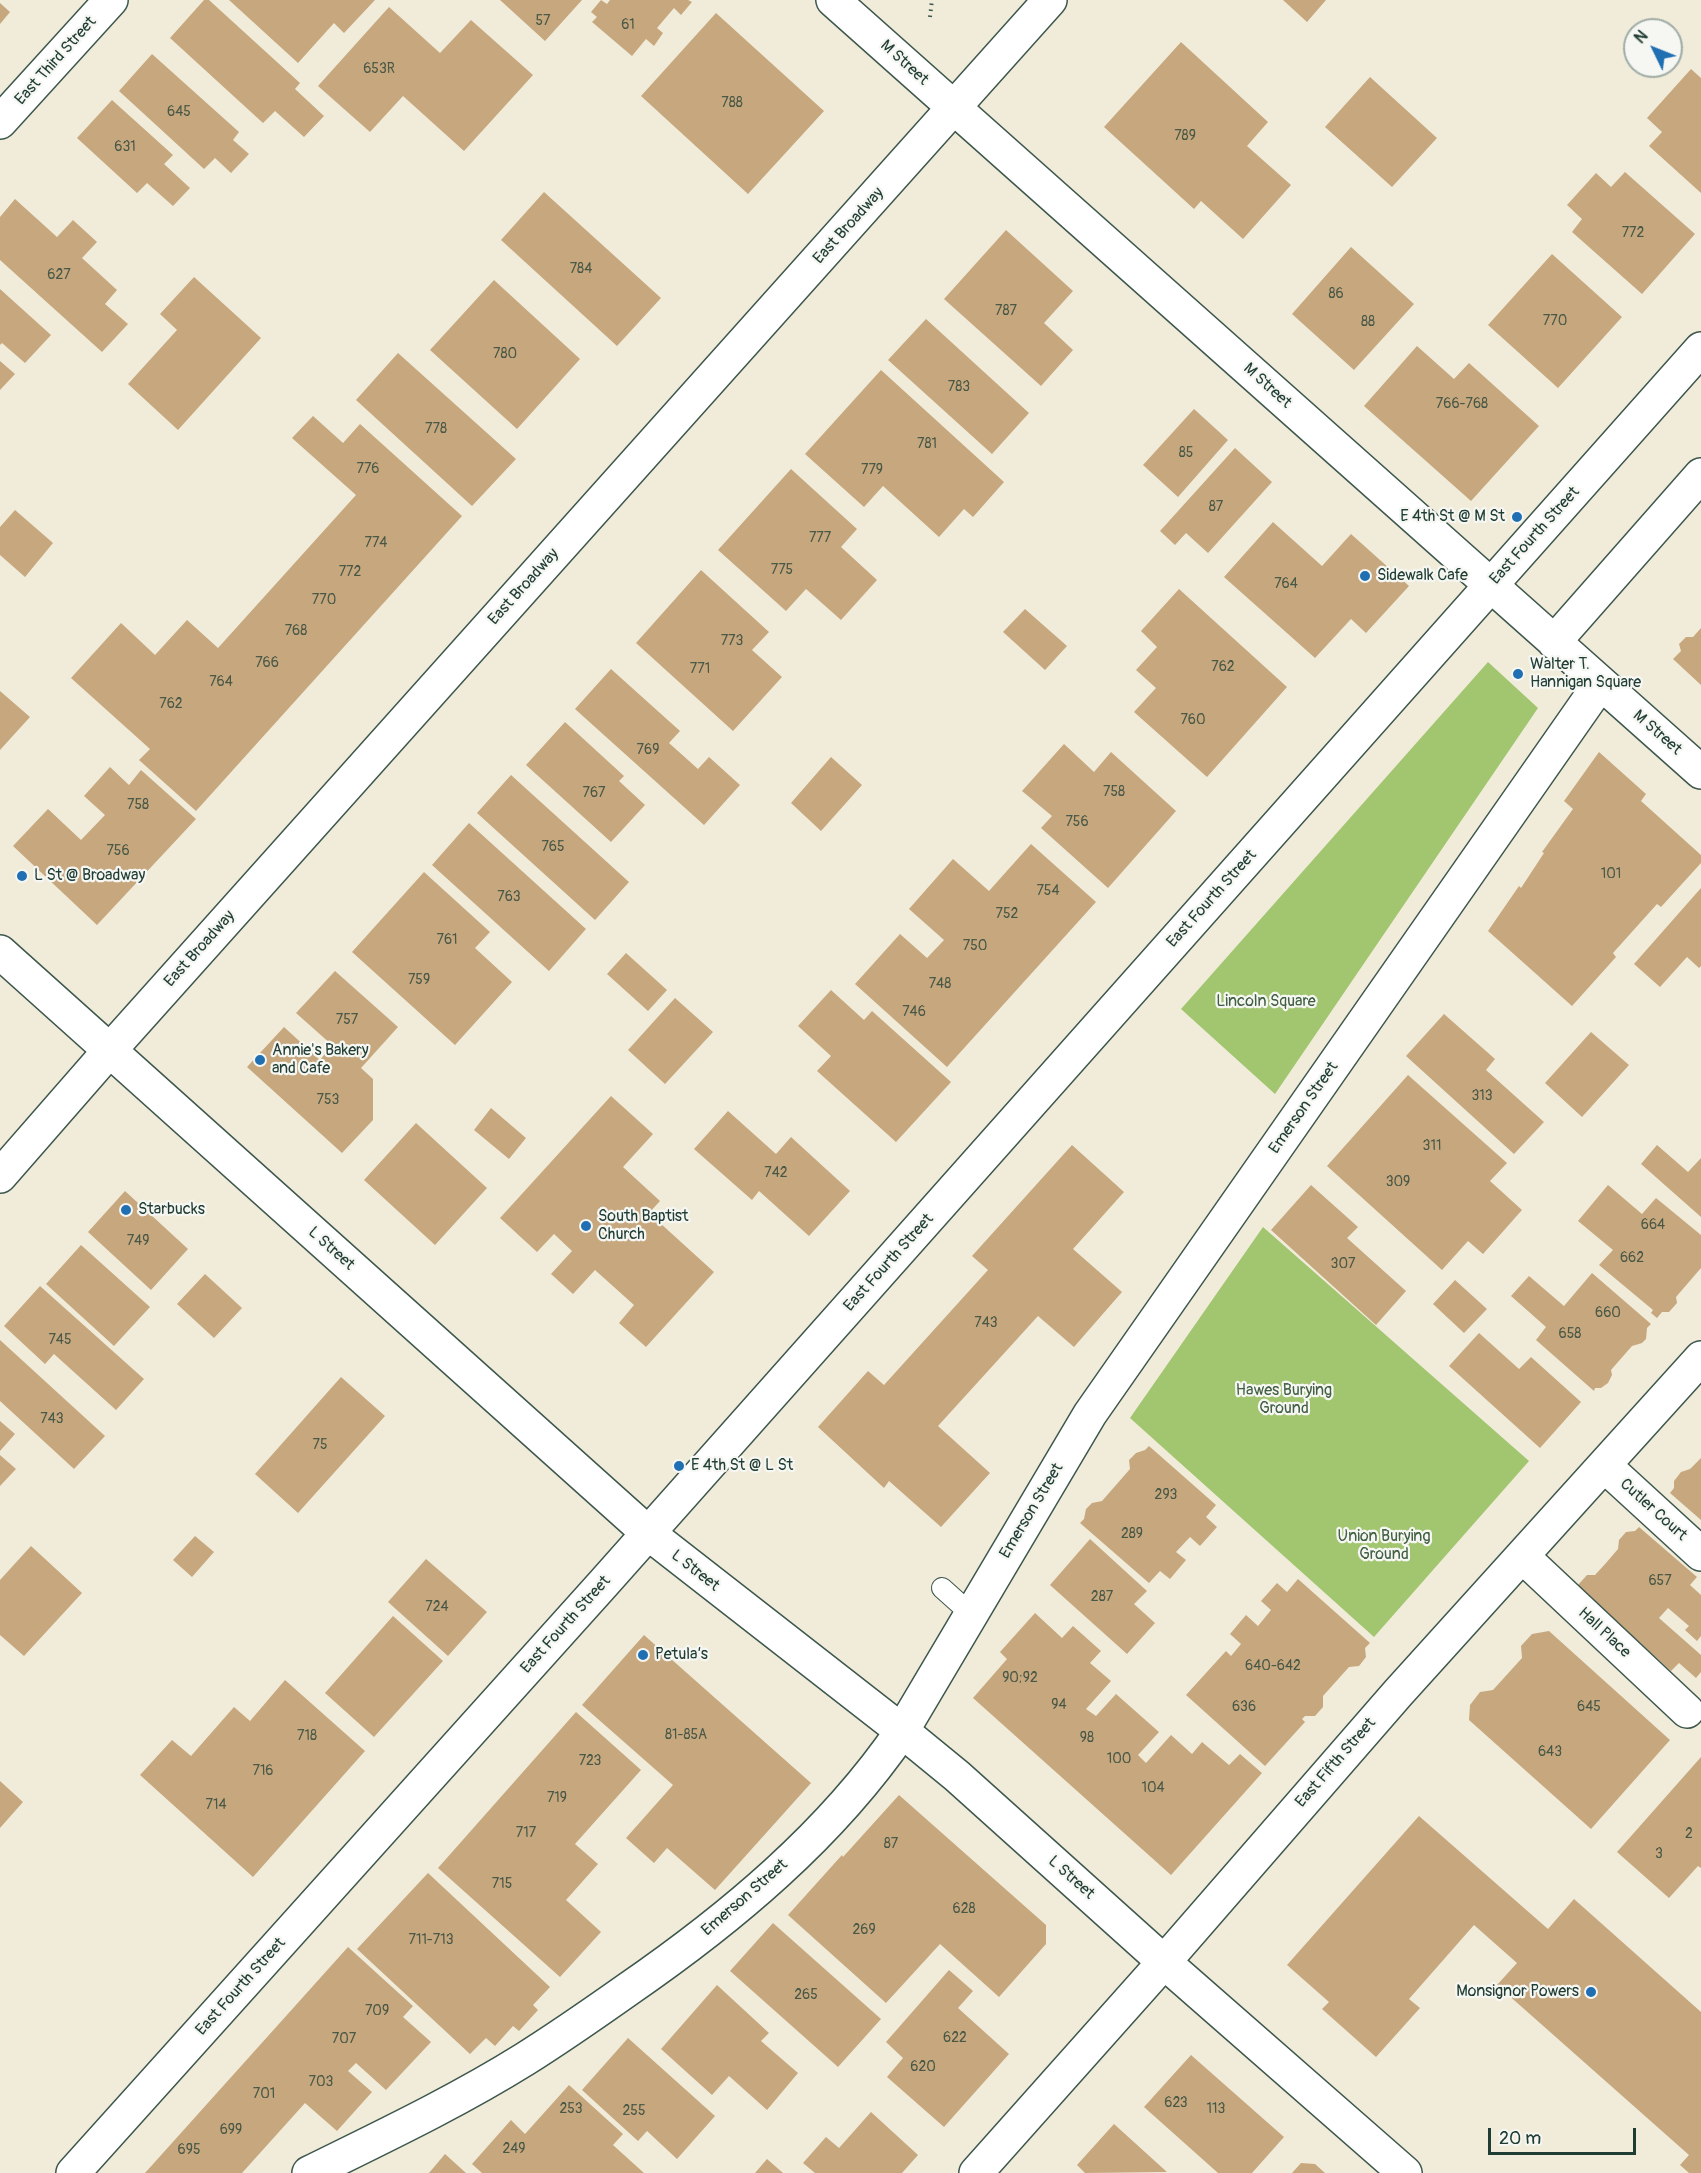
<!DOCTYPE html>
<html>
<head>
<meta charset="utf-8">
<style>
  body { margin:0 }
  #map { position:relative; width:1701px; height:2173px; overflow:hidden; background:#f0ecd9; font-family:Pangolin,sans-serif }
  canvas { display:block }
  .north { position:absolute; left:1623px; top:18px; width:60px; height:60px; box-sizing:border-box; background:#f6f6f2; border:2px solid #a0aca6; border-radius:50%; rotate:313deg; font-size:16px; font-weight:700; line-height:24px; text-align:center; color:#1f3d34 }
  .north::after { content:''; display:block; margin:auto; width:21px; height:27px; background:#1f6fb2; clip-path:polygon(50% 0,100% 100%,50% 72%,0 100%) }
  .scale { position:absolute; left:1488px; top:2128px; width:148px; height:27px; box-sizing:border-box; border:3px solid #1f3d34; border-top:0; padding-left:8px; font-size:18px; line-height:21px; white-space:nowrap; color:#1f3d34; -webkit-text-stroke:4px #f6f6f2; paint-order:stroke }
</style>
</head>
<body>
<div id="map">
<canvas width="1701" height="2173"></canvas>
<div class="north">N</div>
<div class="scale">20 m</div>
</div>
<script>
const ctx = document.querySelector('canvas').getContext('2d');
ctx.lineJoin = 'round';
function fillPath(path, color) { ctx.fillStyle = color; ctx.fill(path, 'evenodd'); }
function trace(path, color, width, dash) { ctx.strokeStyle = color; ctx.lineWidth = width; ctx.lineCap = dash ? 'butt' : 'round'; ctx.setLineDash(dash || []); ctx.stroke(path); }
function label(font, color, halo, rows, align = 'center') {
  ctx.font = font + ' Pangolin,sans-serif'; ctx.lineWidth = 4.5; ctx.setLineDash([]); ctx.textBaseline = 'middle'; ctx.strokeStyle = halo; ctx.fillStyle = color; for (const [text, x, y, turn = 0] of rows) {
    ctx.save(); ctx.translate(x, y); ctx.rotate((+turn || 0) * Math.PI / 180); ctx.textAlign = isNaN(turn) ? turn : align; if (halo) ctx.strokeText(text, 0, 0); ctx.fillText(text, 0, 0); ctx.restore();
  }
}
const green = new Path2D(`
  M 1488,662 L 1538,708 L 1275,1094 L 1181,1009 Z
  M 1263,1227 L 1529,1461 L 1374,1637 L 1130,1418 Z`);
const building = new Path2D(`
  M 204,0 L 209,0 L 300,83 L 295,89 L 324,116 L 304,137 L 275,111 L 263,123 L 170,38 Z
  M 229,0 L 375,0 L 344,33 L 334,23 L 298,63 Z
  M 500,0 L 582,0 L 545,41 Z
  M 601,0 L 607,4 L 610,0 L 688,0 L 692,2 L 681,15 L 674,8 L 657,28 L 663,33 L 654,46 L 646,39 L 632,56 L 592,22 L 597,17 L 591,12 Z
  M 1283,0 L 1326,0 L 1307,22 Z
  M 0,3 L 10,12 L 0,24 Z
  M 389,7 L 440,53 L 471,20 L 533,75 L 464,151 L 403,96 L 370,132 L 318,86 Z
  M 716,13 L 824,111 L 748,194 L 641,96 Z
  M 1181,42 L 1268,122 L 1247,146 L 1291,185 L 1243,239 L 1201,201 L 1194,209 L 1104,127 Z
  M 152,54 L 239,132 L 233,140 L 249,154 L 231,173 L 215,158 L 204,169 L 119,91 Z
  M 1691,69 L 1701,78 L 1701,193 L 1649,146 L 1662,132 L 1647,118 Z
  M 1370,77 L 1437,138 L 1392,187 L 1325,127 Z
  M 112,100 L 173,155 L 164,164 L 190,188 L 173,206 L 147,183 L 137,193 L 77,138 Z
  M 1625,172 L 1695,234 L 1642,294 L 1572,232 L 1582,219 L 1567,205 L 1596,173 L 1611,187 Z
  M 544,192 L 661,298 L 617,346 L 501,240 Z
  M 15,199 L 57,237 L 73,220 L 97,242 L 82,258 L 117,290 L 105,304 L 128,324 L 102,352 L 0,260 L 0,217 Z
  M 1006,230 L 1073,291 L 1044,323 L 1073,350 L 1041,386 L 944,299 Z
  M 1351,247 L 1414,304 L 1354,370 L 1292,314 Z
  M 1552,254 L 1622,317 L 1558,388 L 1488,325 Z
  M 194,277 L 261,338 L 178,430 L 128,384 L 177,330 L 160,314 Z
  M 494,280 L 580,359 L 517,429 L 430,350 Z
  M 0,289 L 51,335 L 25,363 L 2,343 L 0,345 Z
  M 926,319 L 1029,413 L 992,454 L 888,360 Z
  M 1417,346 L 1454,379 L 1469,363 L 1539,426 L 1471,501 L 1364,406 Z
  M 398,353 L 516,459 L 472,506 L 356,400 Z
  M 0,361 L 15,374 L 0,390 Z
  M 881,370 L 1004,482 L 973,517 L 964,509 L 939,537 L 883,486 L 864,507 L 805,454 Z
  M 1194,409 L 1228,440 L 1178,497 L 1143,465 Z
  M 313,416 L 343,443 L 360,424 L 462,516 L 196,811 L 139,760 L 150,749 L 71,678 L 121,623 L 155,655 L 187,620 L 218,648 L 356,495 L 292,438 Z
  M 1235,448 L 1272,482 L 1208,553 L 1186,533 L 1175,545 L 1160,531 Z
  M 791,469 L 857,529 L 841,547 L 877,580 L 841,620 L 806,589 L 786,611 L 718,550 Z
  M 15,510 L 53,543 L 25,577 L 0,555 L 0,527 Z
  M 1273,522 L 1322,566 L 1351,534 L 1409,586 L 1366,633 L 1351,619 L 1315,658 L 1224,577 Z
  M 701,570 L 769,632 L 752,650 L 782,677 L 733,731 L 636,643 Z
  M 1179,589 L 1287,687 L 1207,777 L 1134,712 L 1156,688 L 1136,670 L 1157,647 L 1141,631 Z
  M 1025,609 L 1067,646 L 1045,670 L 1003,632 Z
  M 1701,628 L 1701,685 L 1673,659 L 1681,651 L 1679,644 L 1686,637 L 1693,637 Z
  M 611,669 L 680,731 L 669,743 L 698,769 L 709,757 L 740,785 L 704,825 L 575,709 Z
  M 0,691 L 30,717 L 0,750 Z
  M 565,722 L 624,776 L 619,781 L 645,805 L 611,842 L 526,765 Z
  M 1064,744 L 1094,772 L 1111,752 L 1176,811 L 1108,888 L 1041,828 L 1052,816 L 1022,791 Z
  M 1599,752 L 1646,794 L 1641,801 L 1701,855 L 1701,863 L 1661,907 L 1657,904 L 1613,953 L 1616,957 L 1572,1006 L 1488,931 L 1519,886 L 1521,888 L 1544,853 L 1542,852 L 1573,809 L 1564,801 Z
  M 831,757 L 862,785 L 821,831 L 791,803 Z
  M 110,767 L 129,785 L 141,770 L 196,819 L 97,925 L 13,846 L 48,809 L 81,840 L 105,815 L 84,796 Z
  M 511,775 L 629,882 L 595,920 L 477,813 Z
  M 469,823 L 586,929 L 549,971 L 432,865 Z
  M 1031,844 L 1096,902 L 947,1067 L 855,984 L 900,934 L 927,958 L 944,940 L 909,909 L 953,859 L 989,891 Z
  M 424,872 L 490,932 L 475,948 L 512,982 L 455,1045 L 352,952 Z
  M 1701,888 L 1701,966 L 1699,968 L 1687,957 L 1660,987 L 1634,964 Z
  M 626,953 L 667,990 L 648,1011 L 607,974 Z
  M 335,971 L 398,1027 L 361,1068 L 373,1079 L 373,1120 L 342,1153 L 247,1067 L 284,1027 L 320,1060 L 332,1045 L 296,1013 Z
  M 831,990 L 864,1020 L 872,1011 L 951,1082 L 896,1142 L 817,1071 L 831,1056 L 798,1026 Z
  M 675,998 L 713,1032 L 665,1084 L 628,1050 Z
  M 1444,1014 L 1495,1059 L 1486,1070 L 1544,1122 L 1514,1154 L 1406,1056 Z
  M 1591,1032 L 1629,1065 L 1582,1117 L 1545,1083 Z
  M 1408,1075 L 1507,1163 L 1490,1181 L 1522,1210 L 1483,1254 L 1468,1241 L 1442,1270 L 1327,1166 Z
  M 611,1096 L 653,1134 L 623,1167 L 660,1201 L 649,1213 L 714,1272 L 646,1347 L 619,1323 L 634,1305 L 595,1270 L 573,1294 L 551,1274 L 572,1251 L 554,1234 L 537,1252 L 500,1218 Z
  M 491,1108 L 526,1138 L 509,1159 L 474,1130 Z
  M 728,1111 L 776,1154 L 791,1137 L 850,1191 L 809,1236 L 759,1191 L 752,1200 L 694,1149 Z
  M 416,1123 L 487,1188 L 435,1245 L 364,1180 Z
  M 1072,1145 L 1124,1192 L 1073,1249 L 1122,1292 L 1074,1347 L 1038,1316 L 938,1426 L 990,1473 L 941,1527 L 889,1481 L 884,1488 L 818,1427 L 868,1371 L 884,1385 L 988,1270 L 972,1256 Z
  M 1657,1145 L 1688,1172 L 1701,1158 L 1701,1217 L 1641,1164 Z
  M 1311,1185 L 1358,1227 L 1347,1238 L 1406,1291 L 1376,1325 L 1271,1230 Z
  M 1608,1185 L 1642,1214 L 1656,1198 L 1701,1235 L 1701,1268 L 1676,1297 L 1677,1303 L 1669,1312 L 1662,1312 L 1657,1318 L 1651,1313 L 1653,1310 L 1599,1265 L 1613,1250 L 1578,1221 Z
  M 125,1191 L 188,1249 L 151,1290 L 88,1232 Z
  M 81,1245 L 150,1307 L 114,1346 L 46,1284 Z
  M 1592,1273 L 1651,1324 L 1647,1328 L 1646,1339 L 1642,1343 L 1632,1346 L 1611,1370 L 1612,1375 L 1608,1383 L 1601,1388 L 1595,1388 L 1594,1391 L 1536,1340 L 1546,1327 L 1511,1296 L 1529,1276 L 1564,1306 Z
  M 205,1274 L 242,1308 L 214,1338 L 177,1304 Z
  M 1455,1280 L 1487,1309 L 1464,1333 L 1433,1304 Z
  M 40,1286 L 144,1379 L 116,1410 L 54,1354 L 45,1364 L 4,1326 Z
  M 1479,1333 L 1519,1369 L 1531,1357 L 1581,1402 L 1540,1448 L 1449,1366 Z
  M 0,1340 L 105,1436 L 74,1469 L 0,1401 Z
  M 341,1377 L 385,1416 L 298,1513 L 255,1474 Z
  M 0,1421 L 15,1434 L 0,1451 Z
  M 1149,1446 L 1216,1505 L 1206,1517 L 1217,1527 L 1200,1546 L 1190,1537 L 1176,1552 L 1186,1560 L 1170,1579 L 1160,1571 L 1149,1583 L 1080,1523 L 1084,1519 L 1086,1509 L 1092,1503 L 1102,1501 L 1130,1469 L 1129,1460 L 1136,1453 L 1145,1450 Z
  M 0,1455 L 16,1469 L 0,1486 Z
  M 1701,1458 L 1701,1520 L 1670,1493 L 1674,1488 L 1674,1481 L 1681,1472 L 1690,1469 Z
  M 1639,1527 L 1697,1577 L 1690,1585 L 1701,1595 L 1701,1636 L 1697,1641 L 1685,1630 L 1689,1626 L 1668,1608 L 1659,1618 L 1701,1655 L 1701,1672 L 1696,1678 L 1679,1663 L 1671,1671 L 1638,1641 L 1632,1647 L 1578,1595 L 1578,1585 L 1587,1575 L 1595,1575 L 1606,1563 L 1618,1549 L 1619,1540 L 1626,1532 L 1635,1531 Z
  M 195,1536 L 214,1552 L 192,1577 L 173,1560 Z
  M 1090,1539 L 1147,1591 L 1134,1604 L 1155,1623 L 1127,1654 L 1050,1585 Z
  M 31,1546 L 82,1593 L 24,1656 L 0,1635 L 0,1580 Z
  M 426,1559 L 487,1612 L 448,1656 L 388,1602 Z
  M 1298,1579 L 1370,1643 L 1365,1648 L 1366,1657 L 1359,1666 L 1349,1667 L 1323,1696 L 1323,1707 L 1315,1716 L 1305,1716 L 1302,1719 L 1305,1722 L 1265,1766 L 1186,1695 L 1226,1651 L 1231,1656 L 1241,1644 L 1230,1634 L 1246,1615 L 1258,1626 L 1271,1610 L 1261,1601 L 1277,1583 L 1287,1592 Z
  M 1035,1613 L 1062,1638 L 1073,1626 L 1101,1651 L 1090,1663 L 1111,1681 L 1086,1709 L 1096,1716 L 1116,1694 L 1159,1732 L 1138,1755 L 1146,1763 L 1171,1735 L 1192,1754 L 1202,1742 L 1229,1765 L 1240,1754 L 1262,1773 L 1171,1875 L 973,1698 L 1007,1659 L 1000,1652 Z
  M 393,1616 L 443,1661 L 374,1737 L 325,1693 Z
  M 1549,1631 L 1670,1740 L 1591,1829 L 1469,1720 L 1470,1705 L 1480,1692 L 1493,1690 L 1522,1658 L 1521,1646 L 1532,1634 Z
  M 644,1635 L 811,1783 L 715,1890 L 667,1848 L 654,1863 L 626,1838 L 673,1785 L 582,1705 Z
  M 285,1680 L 365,1751 L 253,1877 L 140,1775 L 172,1740 L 191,1756 L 234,1707 L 250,1721 Z
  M 576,1712 L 641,1770 L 575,1844 L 598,1864 L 566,1900 L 601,1932 L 560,1977 L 438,1868 Z
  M 1701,1757 L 1701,1868 L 1698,1866 L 1669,1898 L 1617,1852 Z
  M 0,1781 L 23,1802 L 0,1828 Z
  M 899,1795 L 1046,1925 L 1046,1944 L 999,1997 L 940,1944 L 886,2003 L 788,1915 L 842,1855 L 843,1857 Z
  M 1419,1816 L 1548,1929 L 1574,1899 L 1701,2012 L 1701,2173 L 1689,2173 L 1680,2165 L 1689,2155 L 1497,1985 L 1517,1963 L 1474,1925 L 1409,1999 L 1420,2008 L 1376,2057 L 1322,2009 L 1329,2002 L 1287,1965 Z
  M 428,1873 L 550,1987 L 533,2005 L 538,2010 L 519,2031 L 513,2026 L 495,2046 L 486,2038 L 470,2054 L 357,1949 Z
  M 773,1923 L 881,2019 L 838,2067 L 730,1971 Z
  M 348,1947 L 413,2006 L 403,2017 L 431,2042 L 386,2090 L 356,2063 L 348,2071 L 372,2092 L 337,2131 L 305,2103 L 242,2173 L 145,2173 Z
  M 949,1970 L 973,1991 L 958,2008 L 1009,2054 L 944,2127 L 887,2077 L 903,2058 L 886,2042 Z
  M 717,1985 L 769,2033 L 761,2041 L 798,2073 L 767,2110 L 729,2076 L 712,2095 L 661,2049 Z
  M 628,2038 L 715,2116 L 677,2159 L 647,2131 L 638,2141 L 582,2090 Z
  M 1191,2055 L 1284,2137 L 1252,2173 L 1218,2173 L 1144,2107 Z
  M 569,2085 L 623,2134 L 613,2145 L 644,2173 L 482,2173 L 472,2164 L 511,2120 L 525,2134 Z
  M 871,2112 L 918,2155 L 902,2173 L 815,2173 L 803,2163 L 826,2137 L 839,2148 Z
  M 1114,2124 L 1167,2172 L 1085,2173 L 1077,2165 Z
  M 445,2154 L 466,2173 L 429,2173 Z
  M 767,2159 L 783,2173 L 755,2173 Z
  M 1301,2163 L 1315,2164 L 1325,2173 L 1292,2173 Z`);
const path = new Path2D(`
  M 930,17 L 932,0`);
const service = new Path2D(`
  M 942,1588 L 971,1614`);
const minor = new Path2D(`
  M 833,0 L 1701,772
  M 0,122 L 111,0
  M 1554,642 L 1701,475
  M 1605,1466 L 1701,1554
  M 1522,1556 L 1687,1711
  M 73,2173 L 602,1585 L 1701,349
  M 309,2173 C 382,2137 456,2102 525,2059 C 560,2037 593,2014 627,1990 C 730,1919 831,1835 902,1731 L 1090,1414 L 1600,684
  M 976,2173 L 1164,1962 L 1398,1693 L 1701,1358`);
const secondary = new Path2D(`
  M 0,1176 L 110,1050 L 1050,0`);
const primary = new Path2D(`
  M 0,952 L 648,1533 L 902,1731 L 957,1776 L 1164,1962 L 1405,2173`);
const markers = [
  [1517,517,6,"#1f6fb2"],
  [1365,576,6,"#1f6fb2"],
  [1518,674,6,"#1f6fb2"],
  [22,876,6,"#1f6fb2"],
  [260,1060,6,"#1f6fb2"],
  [126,1210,6,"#1f6fb2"],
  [586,1226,6,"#1f6fb2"],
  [679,1466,6,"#1f6fb2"],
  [643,1655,6,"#1f6fb2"],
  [1591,1992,6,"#1f6fb2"]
];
const numberNames = [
  ["57",543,21],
  ["61",628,25],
  ["653R",379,69],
  ["788",732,103],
  ["645",179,112],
  ["789",1185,136],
  ["631",125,147],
  ["772",1633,233],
  ["784",581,269],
  ["627",59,275],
  ["86",1336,294],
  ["787",1006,311],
  ["770",1555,321],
  ["88",1368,322],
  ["780",505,354],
  ["783",959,387],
  ["766-768",1462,404],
  ["778",436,429],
  ["781",927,444],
  ["85",1186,453],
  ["776",368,469],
  ["779",872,470],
  ["87",1216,507],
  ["777",820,538],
  ["774",376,543],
  ["775",782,570],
  ["772",350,572],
  ["764",1286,584],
  ["770",324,600],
  ["768",296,631],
  ["773",732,641],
  ["766",267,663],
  ["762",1223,667],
  ["771",700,669],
  ["764",221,682],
  ["762",171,704],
  ["760",1193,720],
  ["769",648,750],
  ["758",1114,792],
  ["767",594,793],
  ["758",138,805],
  ["756",1077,822],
  ["765",553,847],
  ["756",118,851],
  ["101",1611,874],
  ["754",1048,891],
  ["763",509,897],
  ["752",1007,914],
  ["761",447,940],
  ["750",975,946],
  ["759",419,980],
  ["748",940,984],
  ["746",914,1012],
  ["757",347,1020],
  ["313",1482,1096],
  ["753",328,1100],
  ["311",1432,1146],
  ["742",776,1173],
  ["309",1398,1182],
  ["664",1653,1225],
  ["749",138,1241],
  ["662",1632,1258],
  ["307",1343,1264],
  ["660",1608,1313],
  ["743",986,1323],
  ["658",1570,1334],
  ["745",60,1340],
  ["743",52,1419],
  ["75",320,1445],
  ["293",1166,1495],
  ["289",1132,1534],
  ["657",1660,1581],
  ["287",1102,1597],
  ["724",437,1607],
  ["640-642",1273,1666],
  ["90;92",1020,1678],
  ["94",1059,1705],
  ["636",1244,1707],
  ["645",1589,1707],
  ["81-85A",686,1735],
  ["718",307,1736],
  ["98",1087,1738],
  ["643",1550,1752],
  ["100",1119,1759],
  ["723",590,1761],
  ["716",263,1771],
  ["104",1153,1788],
  ["719",557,1798],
  ["714",216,1805],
  ["717",526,1833],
  ["2",1689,1834],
  ["87",891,1844],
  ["3",1659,1854],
  ["715",502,1884],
  ["628",964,1909],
  ["269",864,1930],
  ["711-713",431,1940],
  ["265",806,1995],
  ["709",377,2011],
  ["622",955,2038],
  ["707",344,2039],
  ["620",923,2067],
  ["703",321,2082],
  ["701",264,2094],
  ["623",1176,2103],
  ["253",571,2109],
  ["113",1216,2109],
  ["255",634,2111],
  ["699",231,2130],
  ["249",514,2149],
  ["695",189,2150]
];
const streetNames = [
  ["East Third Street",56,61,-48],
  ["M Street",904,63,42],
  ["East Broadway",849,226,-48],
  ["M Street",1267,386,42],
  ["East Fourth Street",1535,536,-48],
  ["East Broadway",524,587,-48],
  ["M Street",1657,733,41],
  ["East Fourth Street",1212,899,-48],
  ["East Broadway",200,949,-48],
  ["Emerson Street",1304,1108,-55],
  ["L Street",331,1249,42],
  ["East Fourth Street",889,1263,-48],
  ["Cutler Court",1653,1510,42],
  ["Emerson Street",1032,1511,-59],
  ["L Street",695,1571,38],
  ["East Fourth Street",566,1625,-48],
  ["Hall Place",1604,1633,43],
  ["East Fifth Street",1336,1763,-49],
  ["L Street",1071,1878,42],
  ["Emerson Street",745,1898,-41],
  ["East Fourth Street",241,1987,-48]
];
const poiNames = [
  ["E 4th St @ M St",1505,517,"right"],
  ["Sidewalk Cafe",1377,576],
  ["Walter T.",1530,665],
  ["Hannigan Square",1530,683],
  ["L St @ Broadway",34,876],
  ["Annie's Bakery",272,1051],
  ["and Cafe",272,1069],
  ["Starbucks",138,1210],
  ["South Baptist",598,1217],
  ["Church",598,1235],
  ["E 4th St @ L St",691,1466],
  ["Petula’s",655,1655],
  ["Monsignor Powers",1579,1992,"right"]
];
const parkNames = [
  ["Lincoln Square",1266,1002],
  ["Hawes Burying",1284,1391],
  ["Ground",1284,1409],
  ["Union Burying",1384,1537],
  ["Ground",1384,1555]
];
fillPath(green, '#a2c56f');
fillPath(building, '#c7a77e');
trace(service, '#3e574d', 22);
trace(minor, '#3e574d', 36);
trace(secondary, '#3e574d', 36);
trace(primary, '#3e574d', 36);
trace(path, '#3e574d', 4, [1.5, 4.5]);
trace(service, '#fff', 20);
trace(minor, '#fff', 33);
trace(secondary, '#fff', 33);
trace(primary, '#fff', 33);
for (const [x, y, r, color] of markers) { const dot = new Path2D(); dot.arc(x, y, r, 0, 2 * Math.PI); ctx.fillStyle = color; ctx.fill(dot); trace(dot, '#f6f6f2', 2); }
label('14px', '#495846', null, numberNames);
label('16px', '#1f3d34', '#f6f6f2', streetNames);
label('16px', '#1f3d34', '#f6f6f2', poiNames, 'left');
label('16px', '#405f43', '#f6f6f2', parkNames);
</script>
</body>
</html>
